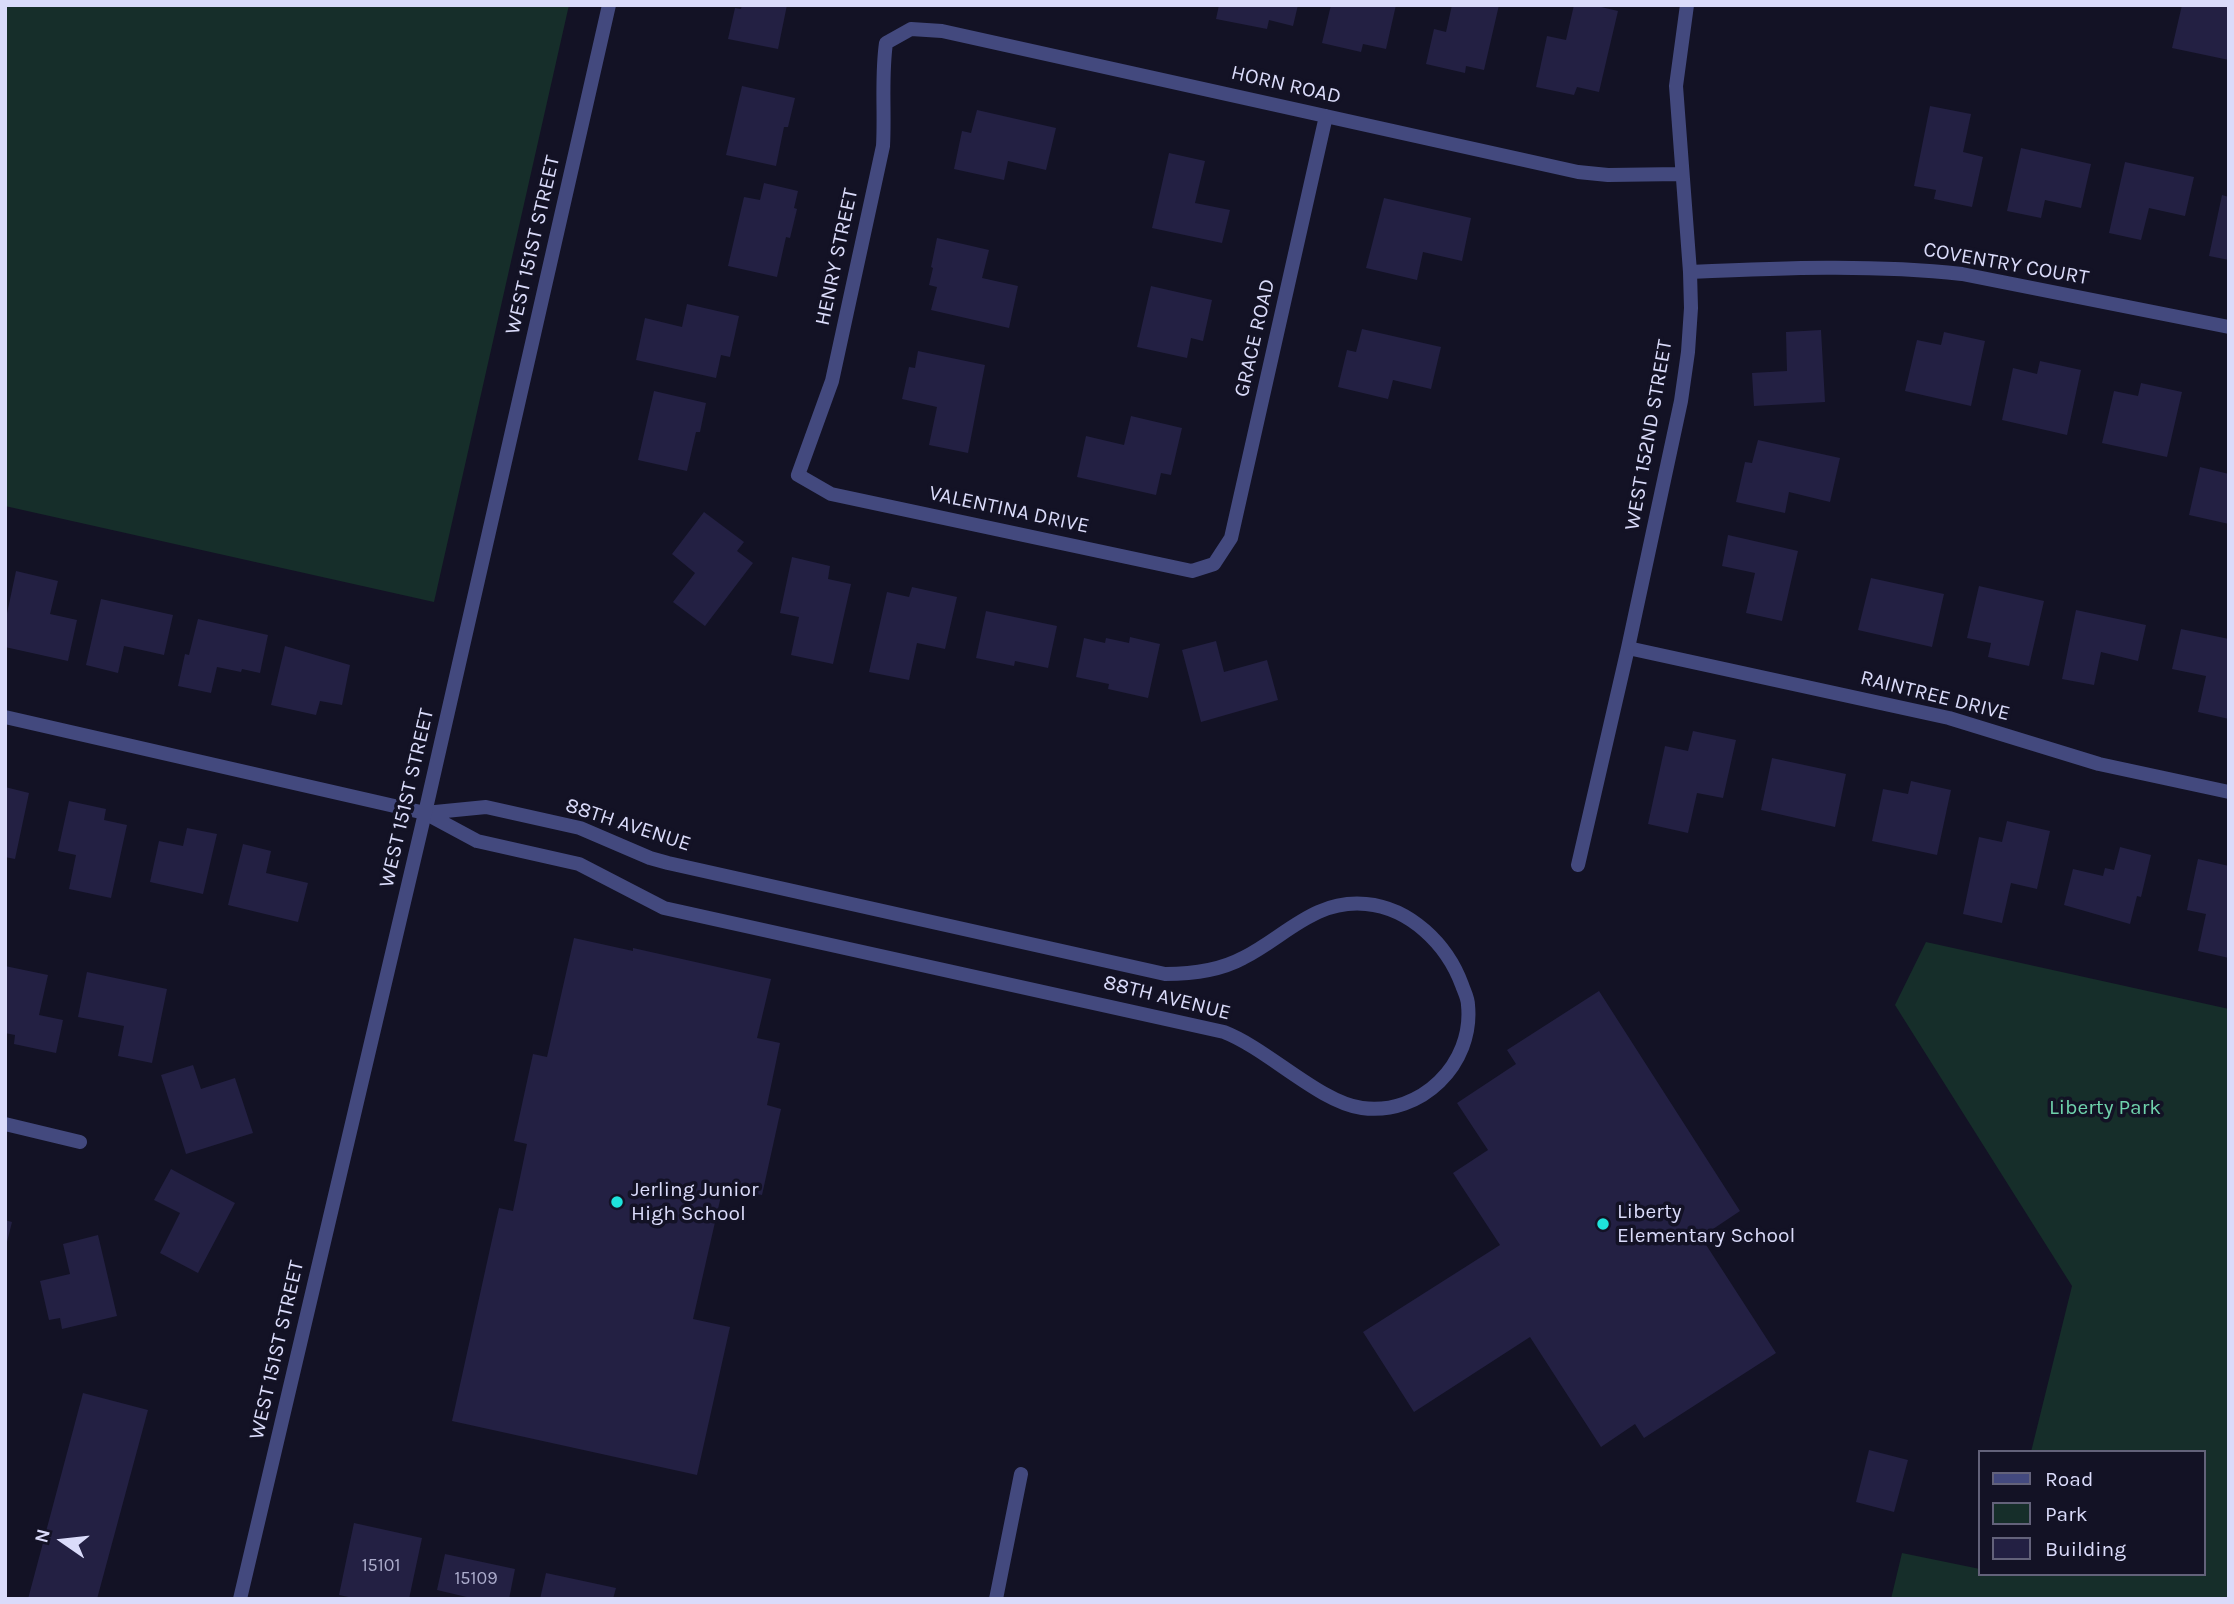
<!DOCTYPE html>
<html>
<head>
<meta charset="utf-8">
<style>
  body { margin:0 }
  #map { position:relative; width:2234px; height:1604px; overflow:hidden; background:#131225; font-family:Karla,sans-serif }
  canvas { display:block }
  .frame { position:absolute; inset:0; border:7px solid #dadbfa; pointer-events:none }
  .legend { position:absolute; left:1978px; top:1450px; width:228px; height:126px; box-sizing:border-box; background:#131225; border:2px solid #63627a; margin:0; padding:9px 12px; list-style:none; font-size:21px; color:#dadbfa }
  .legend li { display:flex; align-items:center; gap:14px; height:35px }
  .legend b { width:35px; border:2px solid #63627a }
  .north { position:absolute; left:28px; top:1506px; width:70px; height:70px; -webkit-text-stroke:5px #131225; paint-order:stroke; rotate:284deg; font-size:19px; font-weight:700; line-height:28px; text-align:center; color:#dadbfa }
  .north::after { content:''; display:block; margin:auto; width:24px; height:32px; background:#dadbfa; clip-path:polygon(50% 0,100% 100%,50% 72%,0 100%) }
</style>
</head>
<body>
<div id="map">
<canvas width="2234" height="1604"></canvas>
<div class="frame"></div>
<ul class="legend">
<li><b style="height:9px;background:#43497e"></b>Road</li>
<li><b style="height:19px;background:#162e2a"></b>Park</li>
<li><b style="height:19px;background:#232043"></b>Building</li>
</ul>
<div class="north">N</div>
</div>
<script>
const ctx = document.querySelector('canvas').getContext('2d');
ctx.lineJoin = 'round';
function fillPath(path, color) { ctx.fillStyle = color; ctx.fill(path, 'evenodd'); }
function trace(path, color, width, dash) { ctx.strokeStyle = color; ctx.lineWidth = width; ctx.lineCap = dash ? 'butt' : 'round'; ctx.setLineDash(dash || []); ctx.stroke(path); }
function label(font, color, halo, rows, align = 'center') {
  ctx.font = font + ' Karla,sans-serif'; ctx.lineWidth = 7; ctx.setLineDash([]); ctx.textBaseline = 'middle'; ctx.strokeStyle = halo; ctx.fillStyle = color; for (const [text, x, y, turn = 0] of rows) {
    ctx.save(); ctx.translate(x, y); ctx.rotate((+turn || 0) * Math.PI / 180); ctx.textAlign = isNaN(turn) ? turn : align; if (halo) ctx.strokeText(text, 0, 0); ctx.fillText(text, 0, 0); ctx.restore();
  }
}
const green = new Path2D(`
  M 5,5 L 569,5 L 434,602 L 5,506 Z
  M 1926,942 L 2229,1009 L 2229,1599 L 1891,1599 L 1902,1553 L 1980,1569 L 1980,1574 L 2204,1574 L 2204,1452 L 2031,1452 L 2072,1286 L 1895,1005 Z`);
const building = new Path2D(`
  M 742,5 L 787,5 L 778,49 L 728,39 L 735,8 L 741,9 Z
  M 1219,5 L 1298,5 L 1293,26 L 1269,20 L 1267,29 L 1216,19 Z
  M 1331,5 L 1396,5 L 1386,49 L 1363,44 L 1361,52 L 1322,43 Z
  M 1452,5 L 1499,5 L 1484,70 L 1466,66 L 1465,73 L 1426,64 L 1434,29 L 1446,32 Z
  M 1574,5 L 1593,5 L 1618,11 L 1599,92 L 1577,87 L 1574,95 L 1536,87 L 1547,36 L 1566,40 Z
  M 2182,5 L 2229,5 L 2229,60 L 2172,48 Z
  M 742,86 L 795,98 L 788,127 L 784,127 L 776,166 L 726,155 Z
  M 1930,106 L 1971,114 L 1963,152 L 1983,157 L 1972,207 L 1934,199 L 1936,190 L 1914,186 Z
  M 977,110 L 1056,128 L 1046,170 L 1008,161 L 1004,180 L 954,169 L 962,131 L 971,133 Z
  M 2021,148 L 2091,164 L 2081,208 L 2045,200 L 2041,218 L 2007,211 Z
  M 1169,153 L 1205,161 L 1195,203 L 1230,210 L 1222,243 L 1152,228 Z
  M 2125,162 L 2194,177 L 2185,216 L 2149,208 L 2141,240 L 2109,233 Z
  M 764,183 L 798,191 L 794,208 L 797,209 L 790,238 L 786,237 L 777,277 L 728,266 L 744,197 L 760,200 Z
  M 2222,195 L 2229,197 L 2229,260 L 2209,256 Z
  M 1384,198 L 1471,218 L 1462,261 L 1423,252 L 1417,280 L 1366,268 Z
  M 937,238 L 989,250 L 982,278 L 1018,286 L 1009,328 L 931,310 L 937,287 L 929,285 L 933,268 L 931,267 Z
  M 1151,286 L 1212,300 L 1203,341 L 1191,338 L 1187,358 L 1137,347 Z
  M 687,304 L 739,316 L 730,357 L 721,355 L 716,378 L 636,360 L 645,318 L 682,327 Z
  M 1362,329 L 1441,347 L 1431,389 L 1393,380 L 1388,399 L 1338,387 L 1347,350 L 1356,352 Z
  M 1821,330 L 1825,402 L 1754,406 L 1752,373 L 1787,371 L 1786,332 Z
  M 1944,332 L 1985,341 L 1971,406 L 1905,391 L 1917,340 L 1941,345 Z
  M 918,351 L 985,365 L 968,453 L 929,445 L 937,407 L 902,399 L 909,367 L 915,368 Z
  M 2040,361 L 2081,370 L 2067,435 L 2002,420 L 2013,368 L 2037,374 Z
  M 2141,383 L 2182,392 L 2167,457 L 2102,443 L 2114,391 L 2138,396 Z
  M 654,391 L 706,403 L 700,432 L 696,432 L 687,471 L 638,460 Z
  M 1131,416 L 1182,428 L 1171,475 L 1161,473 L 1156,495 L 1077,477 L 1086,436 L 1124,445 Z
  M 1758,440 L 1840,458 L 1830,502 L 1789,492 L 1785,513 L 1736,502 L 1745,462 L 1752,463 Z
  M 2200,467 L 2229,474 L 2229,524 L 2189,515 Z
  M 704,512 L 744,542 L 737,551 L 753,563 L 705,626 L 673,602 L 695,573 L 672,554 Z
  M 1728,535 L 1798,551 L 1782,621 L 1746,613 L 1755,573 L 1722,566 Z
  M 792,557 L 830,566 L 828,579 L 851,584 L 833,664 L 791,655 L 799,617 L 780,613 Z
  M 16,571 L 58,581 L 50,614 L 77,620 L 68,661 L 5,647 L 5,623 Z
  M 1871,578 L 1944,594 L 1932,647 L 1858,630 Z
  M 1979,586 L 2044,601 L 2029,666 L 1988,657 L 1991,643 L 1967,638 Z
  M 912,587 L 957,597 L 945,649 L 917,643 L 909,680 L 869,672 L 887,592 L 909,597 Z
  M 101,599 L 173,615 L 164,655 L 124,646 L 118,673 L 86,665 Z
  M 2076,610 L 2146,625 L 2138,661 L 2101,652 L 2094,685 L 2062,679 Z
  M 986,611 L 1057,626 L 1048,668 L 1015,661 L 1014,666 L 976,658 Z
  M 198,619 L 268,635 L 260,673 L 242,669 L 241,672 L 217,667 L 211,693 L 178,686 L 185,654 L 189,655 Z
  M 2181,629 L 2229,639 L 2229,719 L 2198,712 L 2206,676 L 2172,669 Z
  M 1130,637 L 1160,644 L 1148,698 L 1108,689 L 1109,684 L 1076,677 L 1084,638 L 1105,643 L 1106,638 L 1129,643 Z
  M 1216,641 L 1224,672 L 1267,660 L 1278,700 L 1201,722 L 1182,650 Z
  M 285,646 L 350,665 L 342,705 L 320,701 L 316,715 L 271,705 Z
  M 1693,731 L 1736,740 L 1723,798 L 1697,793 L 1688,833 L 1648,824 L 1665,746 L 1688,751 Z
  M 1772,758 L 1846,774 L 1835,827 L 1761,810 Z
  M 1911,781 L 1951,790 L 1937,855 L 1872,841 L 1883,789 L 1908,794 Z
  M 5,787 L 29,793 L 15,859 L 5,857 Z
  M 69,801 L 106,809 L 104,820 L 127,825 L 111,898 L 69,889 L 76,855 L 58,851 Z
  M 2007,821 L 2050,831 L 2037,889 L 2011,883 L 2002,923 L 1963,914 L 1979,837 L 2002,842 Z
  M 187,828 L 217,834 L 203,894 L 150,882 L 159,841 L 183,846 Z
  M 243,844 L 271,851 L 266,873 L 308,883 L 298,922 L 228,905 Z
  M 2120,847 L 2151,855 L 2141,897 L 2137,896 L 2130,924 L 2064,905 L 2073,869 L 2103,876 L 2105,868 L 2114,870 Z
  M 2198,859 L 2229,866 L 2229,958 L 2198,951 L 2206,914 L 2187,910 Z
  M 574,938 L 633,951 L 633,948 L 771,979 L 757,1038 L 780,1043 L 767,1105 L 781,1109 L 762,1195 L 723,1187 L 693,1319 L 730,1327 L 697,1475 L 452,1421 L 499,1208 L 513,1211 L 527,1144 L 514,1141 L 533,1054 L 547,1057 Z
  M 5,966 L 48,975 L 39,1015 L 63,1020 L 56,1053 L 14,1044 L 15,1035 L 5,1033 Z
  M 87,972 L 167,989 L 152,1063 L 118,1056 L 124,1026 L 78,1017 Z
  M 1599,991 L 1740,1211 L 1701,1237 L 1776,1353 L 1644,1438 L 1635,1424 L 1601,1447 L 1530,1337 L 1414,1412 L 1363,1332 L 1500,1245 L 1453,1173 L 1488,1150 L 1457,1103 L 1516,1064 L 1507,1050 Z
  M 193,1065 L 201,1089 L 235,1078 L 253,1133 L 186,1154 L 161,1075 Z
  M 171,1169 L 235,1203 L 198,1273 L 160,1253 L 180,1213 L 154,1200 Z
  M 5,1220 L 12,1222 L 6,1246 L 5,1246 Z
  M 98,1235 L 117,1316 L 62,1329 L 60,1318 L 49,1320 L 40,1281 L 70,1274 L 63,1244 Z
  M 83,1393 L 148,1410 L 97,1599 L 28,1599 Z
  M 1869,1450 L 1908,1460 L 1894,1512 L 1856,1502 Z
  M 354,1523 L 422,1538 L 409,1599 L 358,1599 L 339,1595 Z
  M 445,1554 L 515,1569 L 509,1599 L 475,1599 L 437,1590 Z
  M 546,1573 L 616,1588 L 613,1599 L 540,1599 Z`);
const minor = new Path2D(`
  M 1326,116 L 1231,538 L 1214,564 L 1192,571 L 831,494 L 798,475 L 832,381 L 883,146 C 885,112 881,78 886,43 L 911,29 L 942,31 L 1578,172 L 1608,175 L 1681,174
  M 1690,272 C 1781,268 1872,264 1962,274 L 2229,327
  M 1628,648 L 1949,718 L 2099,764 L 2229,792
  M 5,717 L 425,813 L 477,841 L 579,864 L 664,908 L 1224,1032 C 1268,1049 1319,1102 1362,1108 C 1421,1116 1474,1064 1468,1005 C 1468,998 1464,991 1462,985 C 1447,944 1410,908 1366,904 C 1314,899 1285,937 1243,958 C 1219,971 1192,974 1165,974 L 668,863 L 650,858 L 580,828 L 486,807 L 425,813
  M 1578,865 L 1628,648 L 1681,401 L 1688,352 L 1691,308 L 1690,272 L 1676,86 L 1687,5
  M 5,1124 L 80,1142
  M 996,1599 L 1021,1474`);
const tertiary = new Path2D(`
  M 240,1599 L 425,813 L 609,5`);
const markers = [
  [617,1202,7,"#1ee3dc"],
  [1603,1224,7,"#1ee3dc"]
];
const numberNames = [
  ["15101",381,1566],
  ["15109",476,1579]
];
const streetNames = [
  ["HORN ROAD",1286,85,13],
  ["WEST 151ST STREET",533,245,-77],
  ["HENRY STREET",837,257,-78],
  ["COVENTRY COURT",2006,264,10],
  ["GRACE ROAD",1255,338,-77],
  ["WEST 152ND STREET",1649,435,-80],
  ["VALENTINA DRIVE",1009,510,12],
  ["RAINTREE DRIVE",1935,696,14],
  ["WEST 151ST STREET",407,798,-77],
  ["88TH AVENUE",628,825,18],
  ["88TH AVENUE",1167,998,14],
  ["WEST 151ST STREET",277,1350,-77]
];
const parkNames = [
  ["Liberty Park",2105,1108]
];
const poiNames = [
  ["Jerling Junior",631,1190],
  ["High School",631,1214],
  ["Liberty",1617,1212],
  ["Elementary School",1617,1236]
];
fillPath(green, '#162e2a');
fillPath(building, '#232043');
trace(minor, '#43497e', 14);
trace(tertiary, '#43497e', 14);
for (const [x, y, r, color] of markers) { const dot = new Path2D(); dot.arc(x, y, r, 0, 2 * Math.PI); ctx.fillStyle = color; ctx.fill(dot); trace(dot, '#131225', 2.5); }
label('18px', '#acaccc', null, numberNames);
label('21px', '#dadbfa', '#131225', streetNames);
label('21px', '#6fd2ac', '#131225', parkNames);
label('21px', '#dadbfa', '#131225', poiNames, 'left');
</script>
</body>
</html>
